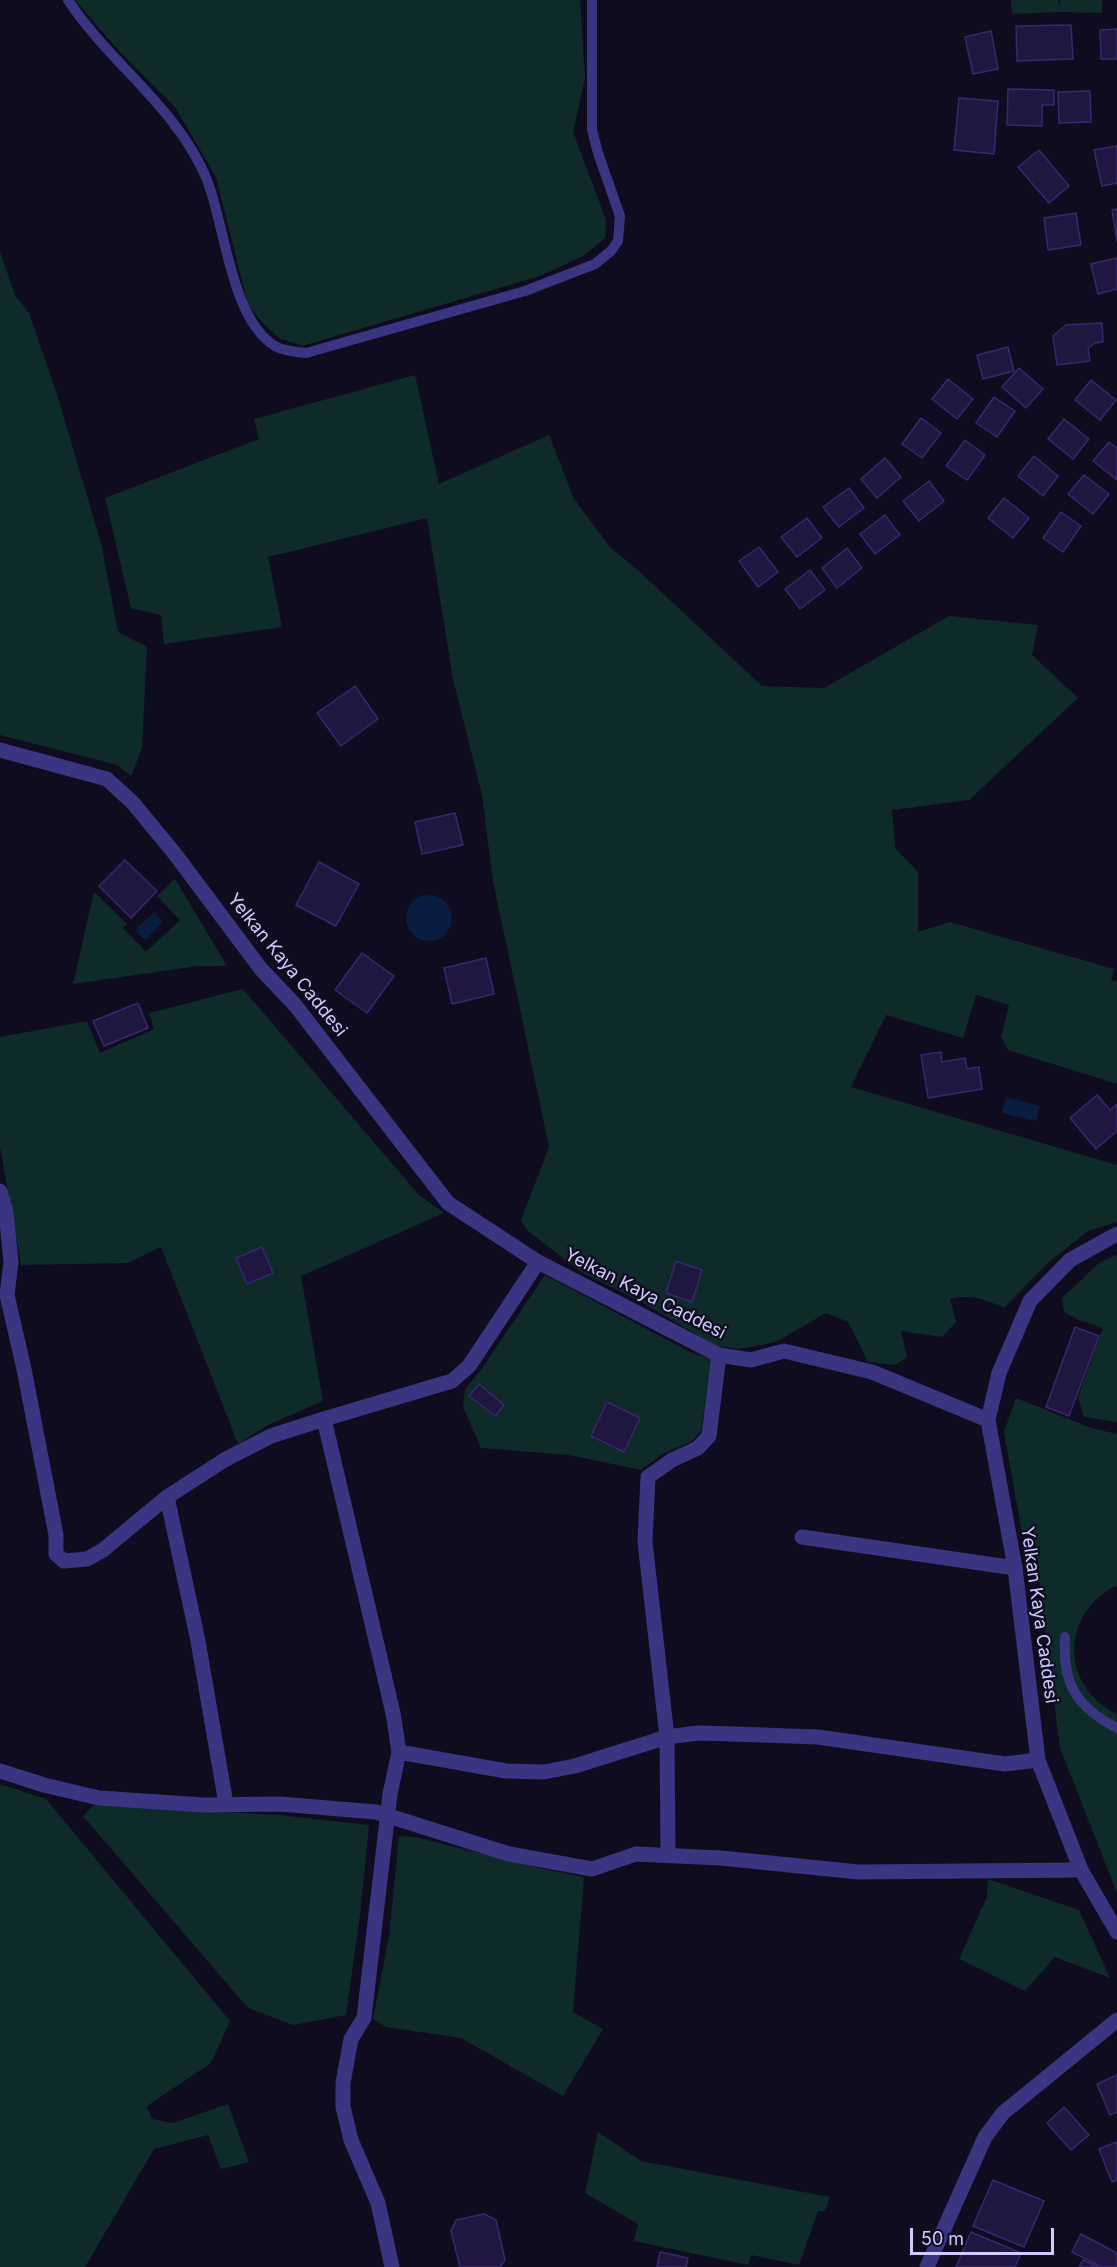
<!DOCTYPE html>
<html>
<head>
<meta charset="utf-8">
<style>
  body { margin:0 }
  #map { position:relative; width:1117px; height:2267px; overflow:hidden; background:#0f0c20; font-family:Inter,sans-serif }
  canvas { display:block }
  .scale { position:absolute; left:910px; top:2228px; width:144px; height:27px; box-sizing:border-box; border:3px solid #d1caff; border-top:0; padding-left:8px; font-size:18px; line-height:21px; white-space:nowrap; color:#d1caff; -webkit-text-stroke:4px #0f0c20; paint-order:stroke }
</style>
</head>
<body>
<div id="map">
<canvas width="1117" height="2267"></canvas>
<div class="scale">50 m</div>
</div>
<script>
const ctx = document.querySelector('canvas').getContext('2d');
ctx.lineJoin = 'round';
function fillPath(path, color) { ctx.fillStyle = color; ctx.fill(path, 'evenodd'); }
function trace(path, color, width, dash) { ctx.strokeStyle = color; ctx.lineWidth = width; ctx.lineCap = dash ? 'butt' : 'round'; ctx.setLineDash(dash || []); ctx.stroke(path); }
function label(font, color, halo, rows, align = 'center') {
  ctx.font = font + ' Inter,sans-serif'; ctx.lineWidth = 4.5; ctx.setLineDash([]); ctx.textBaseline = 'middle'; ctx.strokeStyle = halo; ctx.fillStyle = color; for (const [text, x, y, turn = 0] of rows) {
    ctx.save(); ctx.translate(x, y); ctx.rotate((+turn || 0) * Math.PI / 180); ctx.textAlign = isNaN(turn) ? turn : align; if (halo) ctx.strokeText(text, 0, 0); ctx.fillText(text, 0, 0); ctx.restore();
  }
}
const green = new Path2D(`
  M 75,0 L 580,0 L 585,78 L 573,132 L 606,220 L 605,238 L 583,256 L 540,276 L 302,346 L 279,338 L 262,322 L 248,305 L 216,177 L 175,107 L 119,51 Z
  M 1011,0 L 1058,0 L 1059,8 L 1060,0 L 1102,0 L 1102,13 L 1059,12 L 1012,14 Z
  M 0,252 L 15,295 L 29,313 L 56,391 L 101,543 L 118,632 L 147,647 L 142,748 L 131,776 L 117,765 L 0,735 Z
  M 415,375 L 439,484 L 549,435 L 574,499 L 610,547 L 640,572 L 762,686 L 824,688 L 949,616 L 1038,625 L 1032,655 L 1078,698 L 969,800 L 892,810 L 895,848 L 918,872 L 918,932 L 950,922 L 1114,969 L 1111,980 L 1117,982 L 1117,1084 L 1008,1050 L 1001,1037 L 1009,1005 L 976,995 L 963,1038 L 886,1015 L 851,1087 L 1117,1165 L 1117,1222 L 1088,1231 L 1050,1261 L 1004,1308 C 985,1299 970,1294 950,1299 L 956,1322 L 942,1337 L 901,1331 L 907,1357 L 895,1365 L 868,1362 L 848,1322 L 826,1313 L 776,1342 L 739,1349 L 716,1346 L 643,1303 L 581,1272 L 528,1231 L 521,1220 L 549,1147 L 493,881 L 482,795 L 453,679 L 427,518 L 268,557 L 282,627 L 164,644 L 161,615 L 131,608 L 105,498 L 259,439 L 254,419 Z
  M 175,879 L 227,966 L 198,966 L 73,984 L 94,892 L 127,924 L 123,928 L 146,952 L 180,920 L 157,896 Z
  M 243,989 L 419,1195 L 444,1213 L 301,1276 L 323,1401 L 268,1425 L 238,1444 L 161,1247 L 127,1263 L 21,1265 L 0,1147 L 0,1037 L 87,1021 L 100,1053 L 154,1029 L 149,1013 ZM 262,1247 L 273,1273 L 247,1284 L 237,1258 Z
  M 1117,1255 L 1117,1422 L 1084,1417 L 1078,1397 L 1103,1328 L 1079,1320 L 1064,1312 L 1062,1298 L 1100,1262 Z
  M 545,1275 L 692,1353 L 712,1359 L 701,1431 L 692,1441 L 661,1455 L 641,1470 L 569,1455 L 481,1448 L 463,1407 L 465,1389 L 481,1370 ZM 607,1402 L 640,1418 L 624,1452 L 591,1436 Z
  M 1016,1398 L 1091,1428 L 1117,1434 L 1117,1585 C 1060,1614 1060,1686 1117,1714 L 1117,1893 L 1060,1748 L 1034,1540 L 1022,1533 L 1004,1432 Z
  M 0,1784 L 46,1799 L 230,2021 L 211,2063 L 147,2106 L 152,2119 L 173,2123 L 228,2104 L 249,2162 L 221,2169 L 208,2135 L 154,2149 L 85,2267 L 0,2267 Z
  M 94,1805 L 279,1815 L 369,1825 L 360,1915 L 346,2015 L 293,2025 L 248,2008 L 83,1816 Z
  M 399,1836 L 415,1837 L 544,1869 L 584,1877 L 573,2012 L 603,2029 L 563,2096 L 461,2038 L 386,2027 L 373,2019 L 389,1936 Z
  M 988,1879 L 1079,1910 L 1110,1978 L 1055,1957 L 1025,1991 L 959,1959 L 987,1897 Z
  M 598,2132 L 641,2161 L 830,2197 L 825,2211 L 818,2211 L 799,2265 L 751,2255 L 748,2265 L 634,2241 L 638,2224 L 585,2193 Z`);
const water = new Path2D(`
  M406 918a23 23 0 1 1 46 0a23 23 0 1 1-46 0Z
  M 154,912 L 163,922 L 145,940 L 135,930 Z
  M 1006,1097 L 1040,1106 L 1036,1121 L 1002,1113 Z`);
const building = new Path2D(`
  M 1071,25 L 1073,59 L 1017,61 L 1016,26 Z
  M 1117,29 L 1117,59 L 1101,59 L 1100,30 Z
  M 991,31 L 998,69 L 973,74 L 965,37 Z
  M 1008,89 L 1054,90 L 1054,105 L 1042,105 L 1042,126 L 1007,125 Z
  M 1090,91 L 1091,122 L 1059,123 L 1058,92 Z
  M 959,98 L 998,101 L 994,154 L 954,150 Z
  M 1117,146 L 1117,183 L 1102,186 L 1094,150 Z
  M 1039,150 L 1069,186 L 1049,203 L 1018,167 Z
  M 1117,209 L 1117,241 L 1112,210 Z
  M 1076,213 L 1081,245 L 1048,250 L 1044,218 Z
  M 1117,258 L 1117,289 L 1098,294 L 1091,264 Z
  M 1102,323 L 1103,342 L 1095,343 L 1088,348 L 1090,361 L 1057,365 L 1053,336 L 1066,325 Z
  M 1008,347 L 1014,371 L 983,379 L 977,355 Z
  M 1019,368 L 1043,389 L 1026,408 L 1002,387 Z
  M 948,379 L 973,399 L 957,419 L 932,399 Z
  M 1091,380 L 1116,400 L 1100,420 L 1075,400 Z
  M 994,397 L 1015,411 L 997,437 L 976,423 Z
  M 921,418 L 941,433 L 922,458 L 902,444 Z
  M 1064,419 L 1089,439 L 1073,459 L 1048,439 Z
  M 965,440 L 985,455 L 967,480 L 946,466 Z
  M 1109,442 L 1117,448 L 1117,480 L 1093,461 Z
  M 1034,456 L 1058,476 L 1043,496 L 1018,476 Z
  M 885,458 L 901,477 L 877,498 L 861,479 Z
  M 1084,475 L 1109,494 L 1093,514 L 1068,494 Z
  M 929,481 L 944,501 L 919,521 L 903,501 Z
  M 849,488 L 864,508 L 839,527 L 823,507 Z
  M 1004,498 L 1029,518 L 1013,538 L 988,518 Z
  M 1061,512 L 1081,526 L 1063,552 L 1043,538 Z
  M 885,515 L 900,535 L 875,554 L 860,534 Z
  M 807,518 L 822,538 L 797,557 L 781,537 Z
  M 759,547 L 778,572 L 758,587 L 739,561 Z
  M 847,548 L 862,568 L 837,588 L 822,568 Z
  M 810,570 L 825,590 L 800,609 L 785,589 Z
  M 355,686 L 378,719 L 341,746 L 317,713 Z
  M 455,813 L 463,845 L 422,854 L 415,822 Z
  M 125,860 L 157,891 L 131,918 L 99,886 Z
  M 319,862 L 359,884 L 336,926 L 296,905 Z
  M 362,953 L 394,976 L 367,1013 L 335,990 Z
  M 486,958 L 494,994 L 452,1004 L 444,968 Z
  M 138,1003 L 148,1028 L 104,1046 L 93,1021 Z
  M 941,1052 L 942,1062 L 965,1058 L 967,1069 L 979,1067 L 982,1089 L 928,1098 L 921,1055 Z
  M 1097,1095 L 1110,1110 L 1117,1104 L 1117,1131 L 1096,1149 L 1070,1118 Z
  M 262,1247 L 273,1273 L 247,1284 L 236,1258 Z
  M 676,1261 L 702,1270 L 692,1302 L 666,1293 Z
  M 1075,1327 L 1099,1336 L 1069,1416 L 1046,1407 Z
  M 479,1384 L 504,1405 L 495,1416 L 469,1396 Z
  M 607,1402 L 640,1418 L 624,1452 L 591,1436 Z
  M 1117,2075 L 1117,2112 L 1110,2115 L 1097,2084 Z
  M 1064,2107 L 1089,2135 L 1071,2150 L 1047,2123 Z
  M 1117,2142 L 1117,2180 L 1112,2182 L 1099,2149 Z
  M 993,2180 L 1044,2201 L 1024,2247 L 973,2226 Z
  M 484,2214 L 496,2220 L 505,2260 L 500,2267 L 460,2267 L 451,2231 L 456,2220 Z
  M 971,2232 L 1021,2253 L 1015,2267 L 956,2267 Z
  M 1081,2234 L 1117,2253 L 1117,2267 L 1102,2267 L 1072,2252 Z
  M 660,2252 L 688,2258 L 686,2267 L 657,2267 Z
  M 1083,2260 L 1098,2267 L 1079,2267 Z`);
const service = new Path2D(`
  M 68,0 C 110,64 178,108 207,180 C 225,225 231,320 275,346 C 283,351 296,352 306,353 L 525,291 L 595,264 L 611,251 L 618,241 L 620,216 L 598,153 L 592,130 L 592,0
  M 1065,1637 C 1062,1683 1076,1707 1117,1728`);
const minor = new Path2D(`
  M 0,1191 L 6,1212 L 11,1262 L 7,1295 L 24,1369 L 56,1535 L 56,1554 L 64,1561 L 87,1559 L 103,1550 L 167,1497 L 226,1459 L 271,1436 L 324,1419
  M 988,1420 L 999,1373 L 1030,1301 L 1070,1260 L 1117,1234
  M 167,1497 L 198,1641 L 226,1804
  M 802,1537 L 1015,1568
  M 399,1752 L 506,1771 L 544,1772 L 575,1766 L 667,1737 L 698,1733 L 733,1734 L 818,1737 L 1005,1764 L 1038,1760
  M 0,1771 L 44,1785 L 99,1798 L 203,1805 L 280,1804 L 376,1812 L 509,1854 L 592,1869 L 636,1854 L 721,1858 L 858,1872 L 1081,1870
  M 668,1855 L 667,1737 L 645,1542 L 648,1477 L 672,1460 L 698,1448 L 709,1436 L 719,1355
  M 392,2267 L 378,2203 L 351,2140 L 343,2107 L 343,2083 L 351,2039 L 364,2018 L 390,1794 L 399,1752 L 393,1713 L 324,1419 L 452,1381 L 469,1366 L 538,1262`);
const tertiary = new Path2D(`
  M 0,750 L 107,779 L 133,803 L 175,854 L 261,969 L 295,1005 L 448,1203 L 538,1262 L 719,1355 L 751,1360 L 784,1351 L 872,1372 L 988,1420 L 1015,1568 L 1038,1760 L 1081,1870 L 1117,1932
  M 927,2267 L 985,2137 L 1003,2113 L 1117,2020`);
const streetNames = [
  ["Yelkan Kaya Caddesi",287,965,51],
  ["Yelkan Kaya Caddesi",645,1294,27],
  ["Yelkan Kaya Caddesi",1039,1615,82]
];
fillPath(green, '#0e2a29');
fillPath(water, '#091d41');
fillPath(building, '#201741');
trace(building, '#37286e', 1.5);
trace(service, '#393580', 10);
trace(minor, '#393580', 15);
trace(tertiary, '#393580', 15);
label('18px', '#d1caff', '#0f0c20', streetNames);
</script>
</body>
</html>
